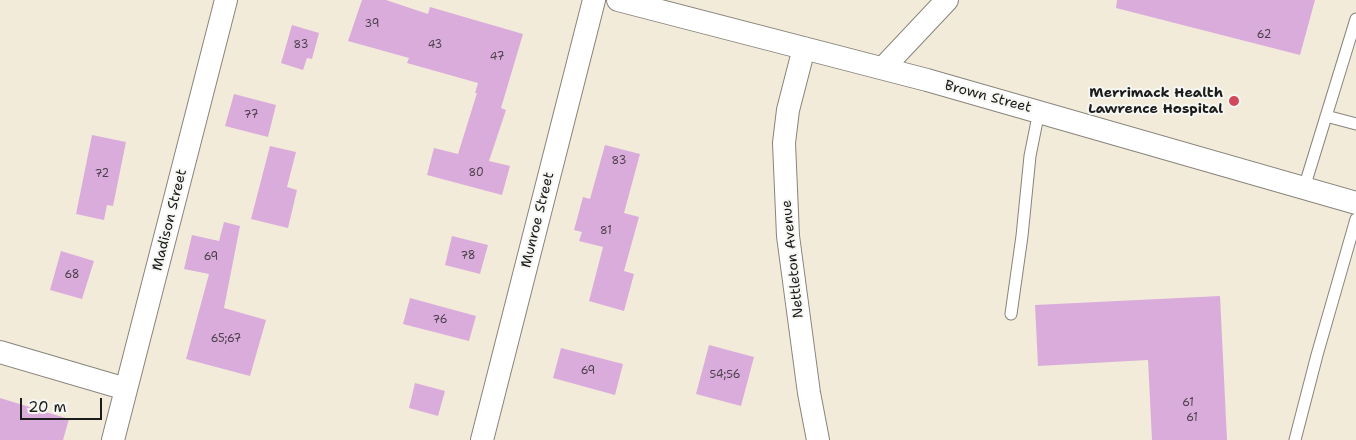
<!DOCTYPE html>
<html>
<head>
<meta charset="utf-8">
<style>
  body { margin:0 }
  #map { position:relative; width:1356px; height:440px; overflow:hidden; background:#f3ebda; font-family:"Shantell Sans",sans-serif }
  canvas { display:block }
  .scale { position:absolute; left:20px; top:398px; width:82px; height:22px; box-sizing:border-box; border:2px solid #1c1c1c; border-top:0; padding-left:6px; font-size:15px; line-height:18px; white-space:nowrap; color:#1c1c1c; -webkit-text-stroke:4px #f6f6f2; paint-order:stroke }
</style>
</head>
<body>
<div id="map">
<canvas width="1356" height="440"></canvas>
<div class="scale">20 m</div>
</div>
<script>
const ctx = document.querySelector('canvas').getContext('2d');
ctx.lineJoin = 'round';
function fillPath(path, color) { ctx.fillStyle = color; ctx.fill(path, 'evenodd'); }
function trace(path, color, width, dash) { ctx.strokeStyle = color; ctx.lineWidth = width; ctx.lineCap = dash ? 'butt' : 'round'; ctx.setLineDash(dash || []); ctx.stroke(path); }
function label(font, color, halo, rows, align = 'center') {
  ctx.font = font + ' "Shantell Sans",sans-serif'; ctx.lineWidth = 4; ctx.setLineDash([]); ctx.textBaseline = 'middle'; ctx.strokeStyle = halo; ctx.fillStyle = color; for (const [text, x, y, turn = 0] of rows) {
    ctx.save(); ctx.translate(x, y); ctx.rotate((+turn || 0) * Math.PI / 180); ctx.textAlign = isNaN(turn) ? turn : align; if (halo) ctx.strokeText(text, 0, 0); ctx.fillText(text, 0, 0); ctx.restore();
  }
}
const building = new Path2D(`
  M 362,0 L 386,0 L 428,14 L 430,7 L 523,34 L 501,108 L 506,110 L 489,161 L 510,166 L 502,195 L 427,175 L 434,148 L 458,154 L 477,93 L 475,93 L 478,83 L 407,63 L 409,58 L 348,41 Z
  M 1117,0 L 1315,0 L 1300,55 L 1116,8 Z
  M 292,25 L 319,33 L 312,59 L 307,58 L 303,70 L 281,63 Z
  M 234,94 L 276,105 L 268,137 L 225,126 Z
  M 92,135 L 126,142 L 113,206 L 107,205 L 104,220 L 76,214 Z
  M 605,145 L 640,154 L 624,213 L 639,217 L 624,271 L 634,274 L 624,311 L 589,301 L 603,247 L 579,241 L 582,232 L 574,230 L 583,197 L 590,199 Z
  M 270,146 L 296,152 L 287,187 L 297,190 L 288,228 L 251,219 Z
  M 224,222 L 240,226 L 224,308 L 266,320 L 250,376 L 186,359 L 209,274 L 184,269 L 192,235 L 219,241 Z
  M 452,236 L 488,245 L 480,274 L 445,265 Z
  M 61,251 L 94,261 L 82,299 L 50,290 Z
  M 1220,296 L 1227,440 L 1152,440 L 1148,360 L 1038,366 L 1035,305 Z
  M 410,298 L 476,316 L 469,341 L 403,324 Z
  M 709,345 L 754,357 L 741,406 L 696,394 Z
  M 561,348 L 623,364 L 615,395 L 553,378 Z
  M 415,383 L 445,391 L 438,416 L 409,408 Z
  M 0,398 L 69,419 L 63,440 L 0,440 Z`);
const service = new Path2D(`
  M 1326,116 L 1356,124
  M 1304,188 L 1356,19
  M 1011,314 L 1022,236 L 1030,156 L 1039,111
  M 1295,440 L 1317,355 L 1356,219`);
const minor = new Path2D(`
  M 618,0 L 927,80 L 1356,203
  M 804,48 L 788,110 L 784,143 L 788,236 L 809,393 L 818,440
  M 883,68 L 947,0
  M 0,352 L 126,389
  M 113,440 L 226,0
  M 482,440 L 594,0`);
const markers = [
  [1234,101,6,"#d1495b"]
];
const numberNames = [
  ["39",372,24],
  ["62",1264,35],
  ["83",301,45],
  ["43",435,45],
  ["47",497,57],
  ["77",251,115],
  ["83",619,161],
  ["80",476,173],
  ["72",102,174],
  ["81",606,231],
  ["78",468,256],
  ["69",211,257],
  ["68",72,275],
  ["76",440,320],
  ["65;67",226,339],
  ["69",588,371],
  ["54;56",725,375],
  ["61",1188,403],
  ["61",1192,418]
];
const poiNames = [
  ["Merrimack Health",1223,93],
  ["Lawrence Hospital",1223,109]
];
const streetNames = [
  ["Brown Street",988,97,15],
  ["Madison Street",170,220,-76],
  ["Munroe Street",538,220,-76],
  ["Nettleton Avenue",793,259,-96]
];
fillPath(building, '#daacdb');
trace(service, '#88847b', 13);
trace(minor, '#88847b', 24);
trace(service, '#fff', 11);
trace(minor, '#fff', 22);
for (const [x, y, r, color] of markers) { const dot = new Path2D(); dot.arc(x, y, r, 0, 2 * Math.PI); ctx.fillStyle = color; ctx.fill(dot); trace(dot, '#f6f6f2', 2); }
label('11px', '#4c404c', null, numberNames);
label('bold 14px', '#1c1c1c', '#f6f6f2', poiNames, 'right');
label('14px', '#1c1c1c', '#f6f6f2', streetNames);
</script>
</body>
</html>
